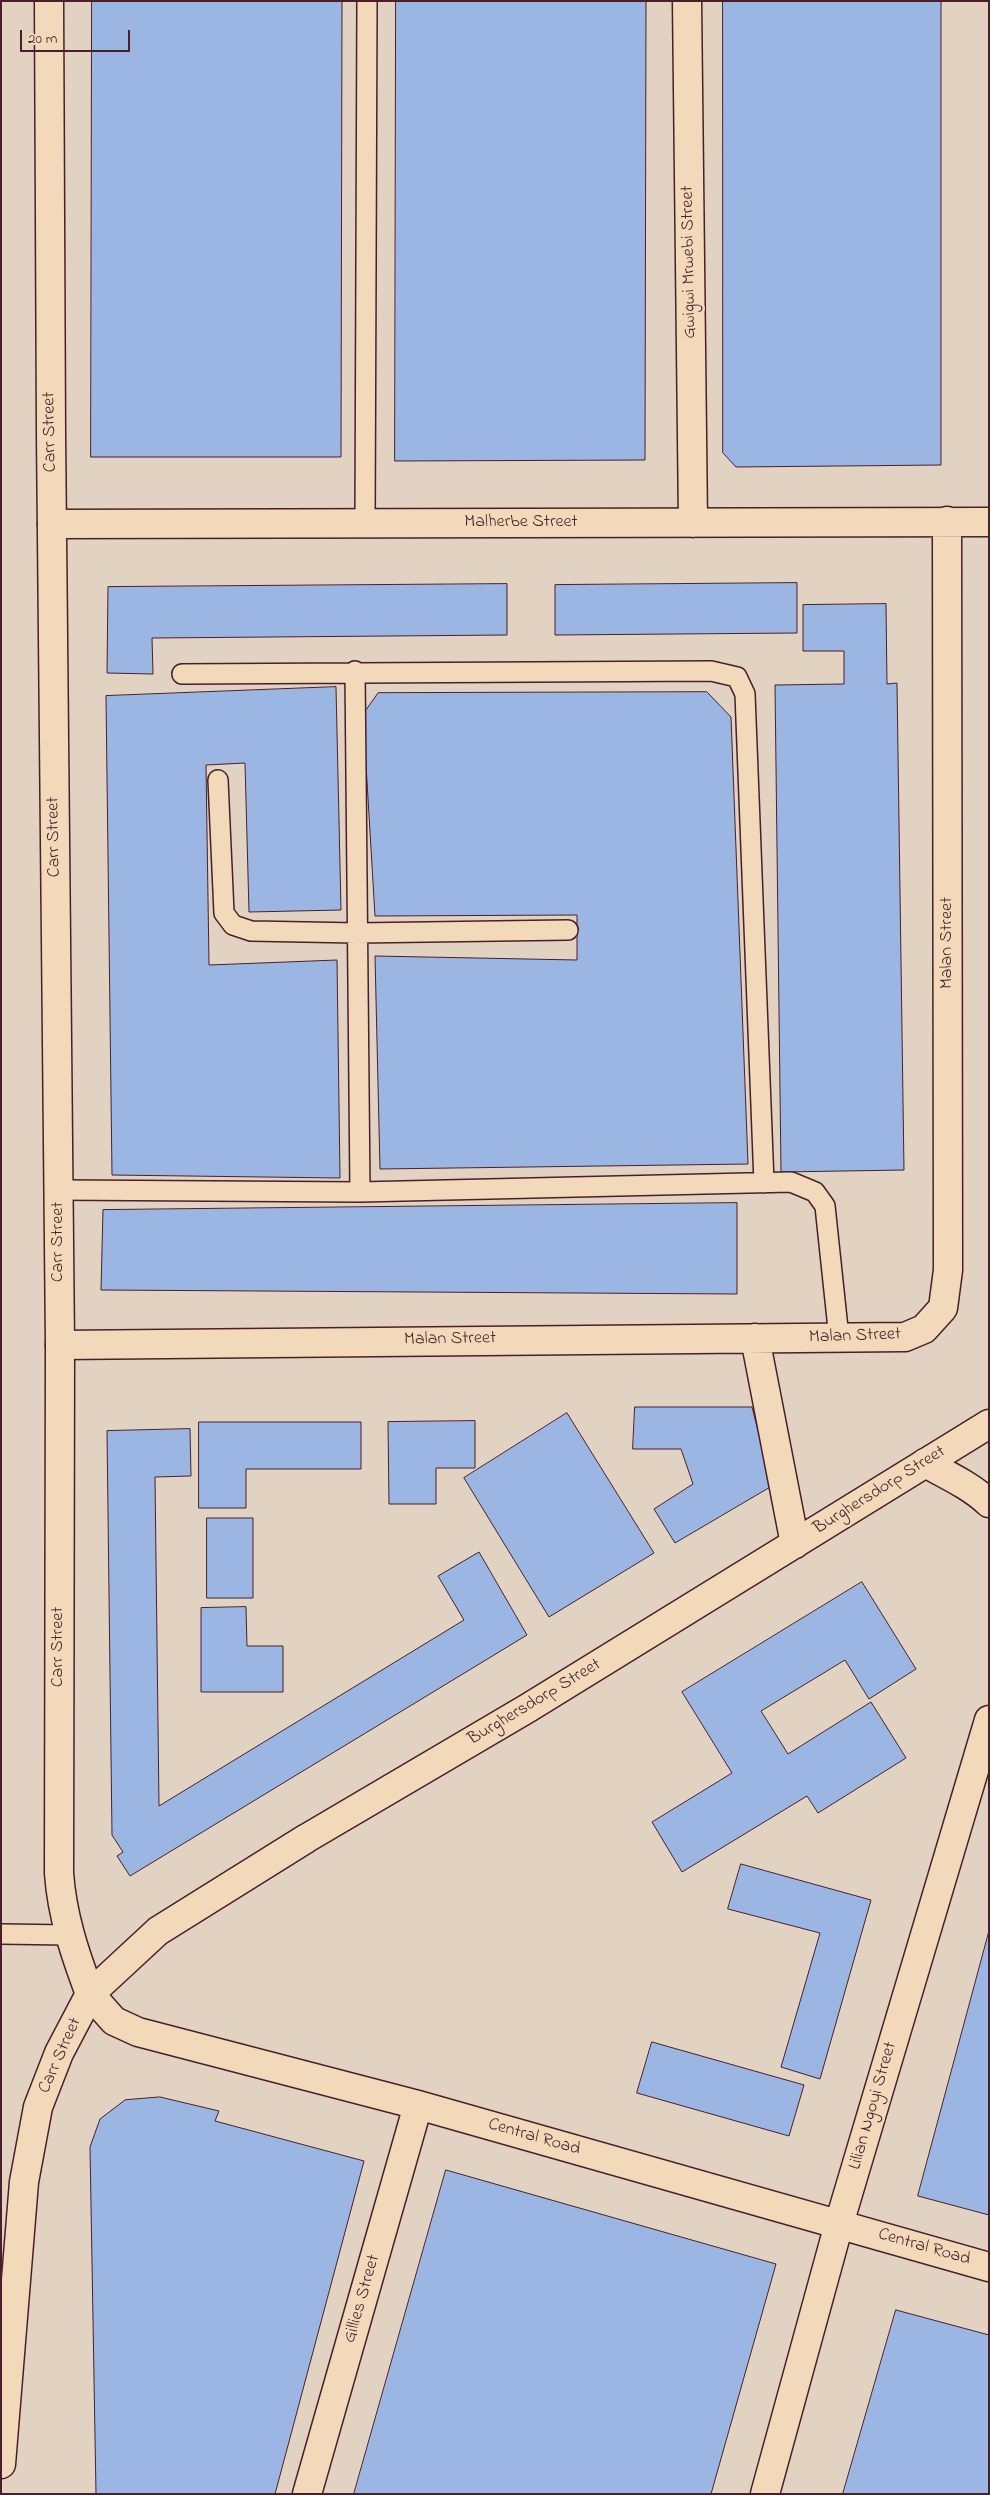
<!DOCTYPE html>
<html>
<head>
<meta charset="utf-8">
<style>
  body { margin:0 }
  #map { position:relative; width:990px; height:2495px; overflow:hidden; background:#e1d2c2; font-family:"Indie Flower",sans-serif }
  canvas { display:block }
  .frame { position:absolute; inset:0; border:2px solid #4a1f2b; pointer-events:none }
  .scale { position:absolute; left:20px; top:30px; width:110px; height:22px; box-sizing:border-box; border:2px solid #4a1f2b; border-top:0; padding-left:6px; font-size:15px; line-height:18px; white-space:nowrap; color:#4a1f2b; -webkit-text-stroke:4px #f2d9ba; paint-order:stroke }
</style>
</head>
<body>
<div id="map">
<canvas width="990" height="2495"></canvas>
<div class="frame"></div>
<div class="scale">20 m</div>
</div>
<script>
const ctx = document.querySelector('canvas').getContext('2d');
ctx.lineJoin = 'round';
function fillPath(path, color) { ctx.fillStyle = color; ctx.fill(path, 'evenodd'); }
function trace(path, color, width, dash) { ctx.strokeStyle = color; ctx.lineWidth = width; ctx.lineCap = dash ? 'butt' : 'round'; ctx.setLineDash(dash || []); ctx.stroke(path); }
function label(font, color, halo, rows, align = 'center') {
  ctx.font = font + ' "Indie Flower",sans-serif'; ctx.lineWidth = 5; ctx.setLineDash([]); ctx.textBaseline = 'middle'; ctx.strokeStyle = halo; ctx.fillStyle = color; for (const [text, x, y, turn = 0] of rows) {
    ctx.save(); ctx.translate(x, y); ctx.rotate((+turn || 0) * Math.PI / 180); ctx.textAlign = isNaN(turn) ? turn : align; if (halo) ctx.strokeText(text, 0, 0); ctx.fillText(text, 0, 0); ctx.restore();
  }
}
const building = new Path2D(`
  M 92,1 L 342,1 L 341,457 L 91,457 Z
  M 396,1 L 646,1 L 645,460 L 395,461 Z
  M 723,1 L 941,1 L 941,465 L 736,467 L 723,453 Z
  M 797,583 L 797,633 L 555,635 L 555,585 Z
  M 507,584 L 507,635 L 152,638 L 153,674 L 107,673 L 108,587 Z
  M 886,604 L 887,684 L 897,683 L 904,1170 L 781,1172 L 775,685 L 844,684 L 844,651 L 803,651 L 803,605 Z
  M 336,687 L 341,910 L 249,912 L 245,763 L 206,765 L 209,965 L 337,960 L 340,1178 L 112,1175 L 106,696 Z
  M 707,692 L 731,717 L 748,1164 L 380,1169 L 375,956 L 577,960 L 577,915 L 375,916 L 363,714 L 378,693 Z
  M 737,1203 L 737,1294 L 101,1290 L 103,1210 Z
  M 635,1407 L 752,1407 L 772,1486 L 675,1543 L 654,1509 L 693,1484 L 681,1449 L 633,1449 Z
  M 567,1413 L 654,1553 L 549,1617 L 464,1478 Z
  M 475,1421 L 475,1468 L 436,1468 L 436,1504 L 389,1504 L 388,1422 Z
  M 199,1422 L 361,1422 L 361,1469 L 246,1469 L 246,1508 L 199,1508 Z
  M 190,1429 L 191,1476 L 155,1477 L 159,1806 L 464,1620 L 438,1576 L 479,1552 L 527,1635 L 130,1876 L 117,1856 L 123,1852 L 112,1835 L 107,1431 Z
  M 207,1518 L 253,1518 L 253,1598 L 207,1598 Z
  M 862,1582 L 916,1669 L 869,1699 L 845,1660 L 761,1711 L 788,1754 L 871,1702 L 906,1758 L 818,1813 L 807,1796 L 682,1872 L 652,1822 L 732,1773 L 682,1692 Z
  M 246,1607 L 247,1646 L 283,1646 L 283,1692 L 201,1692 L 201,1608 Z
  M 741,1864 L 871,1900 L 820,2079 L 781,2067 L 820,1933 L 728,1909 Z
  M 989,1931 L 989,2215 L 918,2196 Z
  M 652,2042 L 804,2085 L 789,2136 L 637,2093 Z
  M 160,2097 L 219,2111 L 215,2121 L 364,2161 L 275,2494 L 96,2494 L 90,2147 L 100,2119 L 125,2100 Z
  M 446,2170 L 776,2264 L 711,2494 L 354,2494 Z
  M 896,2310 L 989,2335 L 989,2494 L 843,2494 Z`);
const lane = new Path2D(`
  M 365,524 L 367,1
  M 355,671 L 360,1192
  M 182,674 L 711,671 L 737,677 L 745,694 L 764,1183
  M 218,780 L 224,913 L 233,925 L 251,931 L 357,933 L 568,930
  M 59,1190 L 360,1192 L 791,1182 L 815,1192 L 825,1206 L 839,1338
  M 1,1934 L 69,1935`);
const street = new Path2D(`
  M 687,1 L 693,523
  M 52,524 L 989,522
  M 755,1338 L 795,1544
  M 60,1345 L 905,1337 L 924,1329 L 943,1308 L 948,1270 L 947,521
  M 989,1424 L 528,1708 L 307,1838 L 158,1931 L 90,1994 L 114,2021 L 138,2032 L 418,2105 L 989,2267
  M 307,2494 L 418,2105`);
const secondary = new Path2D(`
  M 925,1463 C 947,1475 971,1486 989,1503
  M 1,2464 L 24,2182 L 38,2107 L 59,2053 L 90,1994 C 75,1954 62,1916 59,1873 L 60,1345 L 51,434 L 49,1
  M 765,2494 L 839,2224 L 989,1720`);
const streetNames = [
  ["Gwigwi Mrwebi Street",690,262,-91],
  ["Carr Street",51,432,-91],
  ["Malherbe Street",521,523],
  ["Carr Street",55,837,-91],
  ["Malan Street",948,943,-90],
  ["Carr Street",59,1242,-90],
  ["Malan Street",855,1337,-2],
  ["Malan Street",450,1340,-1],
  ["Burghersdorp Street",880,1491,-32],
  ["Carr Street",59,1647,-90],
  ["Burghersdorp Street",535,1703,-31],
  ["Carr Street",61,2056,-66],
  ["Lilian Ngoyi Street",874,2106,-74],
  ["Central Road",534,2138,16],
  ["Central Road",924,2248,16],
  ["Gillies Street",363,2299,-74]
];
fillPath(building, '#9bb6e2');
trace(building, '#4a1f2b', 1);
trace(lane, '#4a1f2b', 22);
trace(street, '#4a1f2b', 31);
trace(secondary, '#4a1f2b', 31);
trace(lane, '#f2d9ba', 19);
trace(street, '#f2d9ba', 28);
trace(secondary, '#f2d9ba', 28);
label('18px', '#4a1f2b', '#f2d9ba', streetNames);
</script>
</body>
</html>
